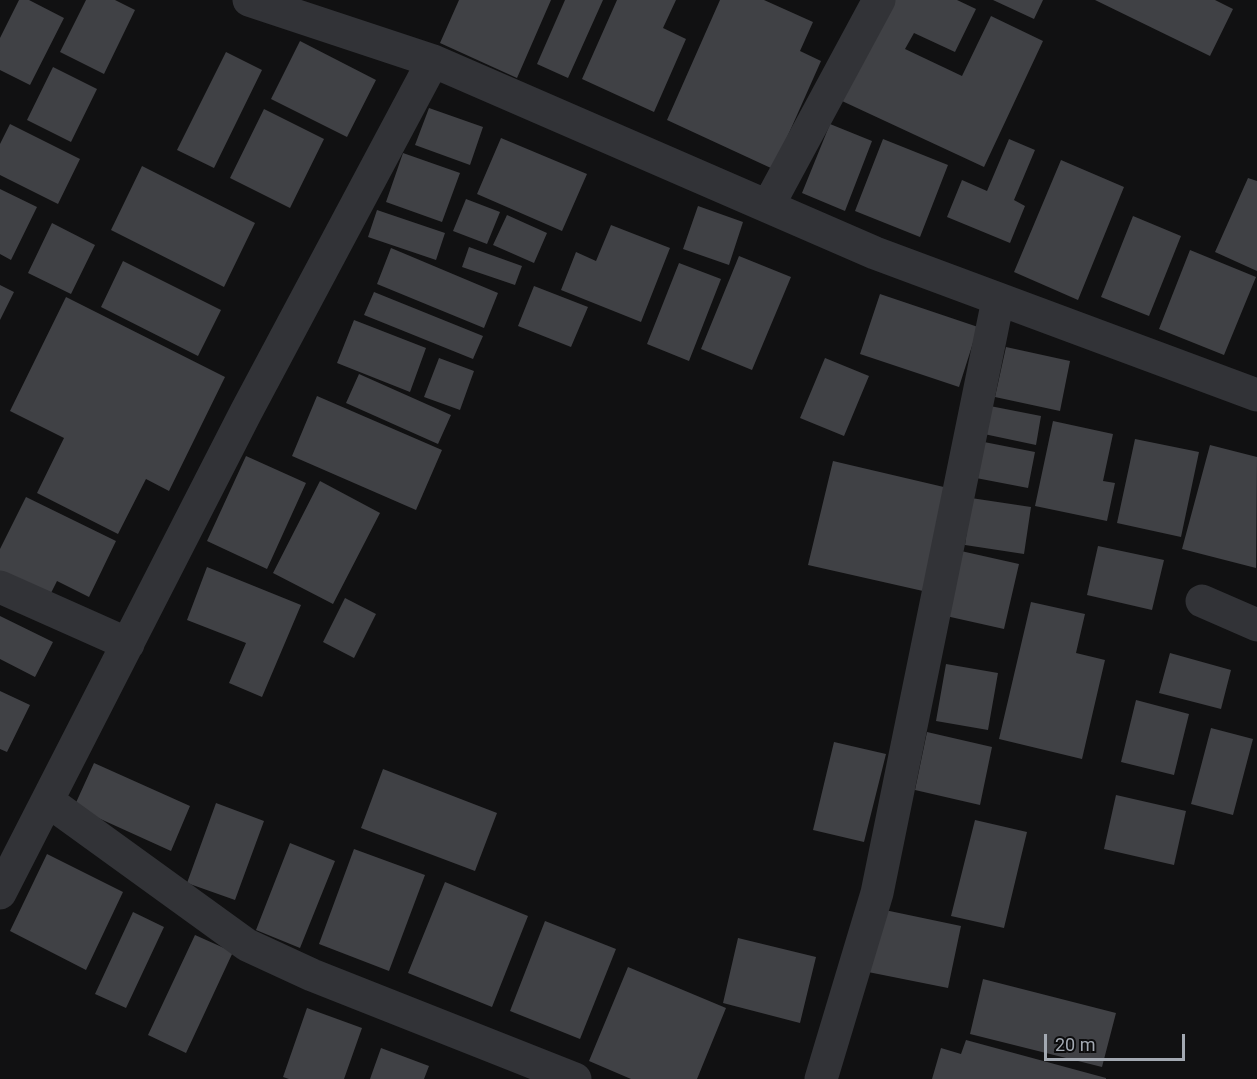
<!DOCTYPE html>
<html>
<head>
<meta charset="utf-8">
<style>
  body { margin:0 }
  #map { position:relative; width:1257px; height:1079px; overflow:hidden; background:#111112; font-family:Roboto,sans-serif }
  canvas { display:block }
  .scale { position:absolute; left:1044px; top:1034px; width:141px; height:27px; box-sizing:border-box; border:3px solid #a3a9b2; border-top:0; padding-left:8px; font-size:18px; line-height:21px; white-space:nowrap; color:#a3a9b2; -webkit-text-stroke:4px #0c0c0d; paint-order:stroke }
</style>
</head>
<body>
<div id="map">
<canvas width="1257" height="1079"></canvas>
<div class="scale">20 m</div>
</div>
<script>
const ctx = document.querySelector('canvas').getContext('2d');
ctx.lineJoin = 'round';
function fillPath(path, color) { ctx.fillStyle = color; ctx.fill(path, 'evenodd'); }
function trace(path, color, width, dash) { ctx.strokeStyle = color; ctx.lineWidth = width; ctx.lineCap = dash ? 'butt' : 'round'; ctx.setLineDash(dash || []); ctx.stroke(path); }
const building = new Path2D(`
  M 19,0 L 29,0 L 64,18 L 30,85 L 0,70 L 0,38 Z
  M 86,0 L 115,0 L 135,10 L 104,74 L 60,52 Z
  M 459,0 L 551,0 L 517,78 L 440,43 Z
  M 565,0 L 603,0 L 568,78 L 537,64 Z
  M 617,0 L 676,0 L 663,28 L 686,39 L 654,112 L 582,79 Z
  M 720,0 L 764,0 L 813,22 L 800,51 L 821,61 L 773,169 L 667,120 Z
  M 889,0 L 957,0 L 976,9 L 955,52 L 914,33 L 905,49 L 962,76 L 991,16 L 1043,41 L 984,167 L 842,101 Z
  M 993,0 L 1043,0 L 1034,19 Z
  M 1095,0 L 1215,0 L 1233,9 L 1210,56 Z
  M 300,41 L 376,80 L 347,137 L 271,99 Z
  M 226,52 L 262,70 L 214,168 L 177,150 Z
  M 53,67 L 97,89 L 71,142 L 27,120 Z
  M 429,108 L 483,127 L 470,165 L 415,145 Z
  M 264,109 L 324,139 L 290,208 L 230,178 Z
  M 10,124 L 80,159 L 58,204 L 0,175 L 0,144 Z
  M 830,124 L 872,141 L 845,211 L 802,193 Z
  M 501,138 L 587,174 L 562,231 L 477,194 Z
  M 883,139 L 948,165 L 920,237 L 855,211 Z
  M 1009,139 L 1035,150 L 1014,200 L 1025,206 L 1010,243 L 947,217 L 962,180 L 987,191 Z
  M 403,153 L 460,173 L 442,222 L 386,202 Z
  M 1061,160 L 1124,187 L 1078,300 L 1014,272 Z
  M 142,166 L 255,223 L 224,287 L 111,230 Z
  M 1248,178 L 1257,181 L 1257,271 L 1215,252 Z
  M 0,189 L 37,207 L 11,260 L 0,254 Z
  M 466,199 L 500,212 L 487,244 L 453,231 Z
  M 698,206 L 743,222 L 729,265 L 683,249 Z
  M 377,210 L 445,233 L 436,260 L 368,237 Z
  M 507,215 L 547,233 L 534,263 L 493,245 Z
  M 1133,216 L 1181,236 L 1149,316 L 1101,297 Z
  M 52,223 L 95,245 L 71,294 L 28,273 Z
  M 611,225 L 670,248 L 641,322 L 561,290 L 576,252 L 596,261 Z
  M 469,247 L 522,266 L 515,285 L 462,267 Z
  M 391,248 L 498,293 L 484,328 L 377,284 Z
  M 1190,250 L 1256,277 L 1224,355 L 1159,329 Z
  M 739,256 L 791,277 L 752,370 L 701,349 Z
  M 123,261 L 221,310 L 198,356 L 101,307 Z
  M 679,263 L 721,279 L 689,361 L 647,344 Z
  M 0,285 L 14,292 L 0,320 Z
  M 534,286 L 588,307 L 571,347 L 518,326 Z
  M 374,292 L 483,336 L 473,359 L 364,315 Z
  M 880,294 L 978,327 L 959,387 L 860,354 Z
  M 66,297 L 225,377 L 169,491 L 146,479 L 118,534 L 37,493 L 64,438 L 10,411 Z
  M 354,320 L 426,348 L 410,392 L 337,363 Z
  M 1006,347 L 1070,361 L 1060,411 L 995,397 Z
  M 439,358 L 474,371 L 460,410 L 424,397 Z
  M 825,358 L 869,376 L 844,436 L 800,418 Z
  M 359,374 L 451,415 L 438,444 L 346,403 Z
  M 317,396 L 442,450 L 416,510 L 292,456 Z
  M 990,406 L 1041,416 L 1036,445 L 984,434 Z
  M 1053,421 L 1113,434 L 1103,481 L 1115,483 L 1107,521 L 1035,506 Z
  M 1135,439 L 1199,452 L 1181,537 L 1117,523 Z
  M 984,442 L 1035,452 L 1028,488 L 976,478 Z
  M 1210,445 L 1257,457 L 1256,568 L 1182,549 Z
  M 246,456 L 306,483 L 267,569 L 207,541 Z
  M 833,461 L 948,488 L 923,591 L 808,565 Z
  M 320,481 L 380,513 L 333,604 L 273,573 Z
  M 26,497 L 116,541 L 89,597 L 57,581 L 49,597 L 0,573 L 0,549 Z
  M 971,498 L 1031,507 L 1024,554 L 965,545 Z
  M 1098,546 L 1164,560 L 1152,610 L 1087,595 Z
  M 961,551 L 1019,564 L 1004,629 L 946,616 Z
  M 207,567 L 301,605 L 262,697 L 229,683 L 246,643 L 187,620 Z
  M 345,598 L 376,614 L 354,658 L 323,642 Z
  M 1031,602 L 1085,614 L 1076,653 L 1105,660 L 1082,759 L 999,739 Z
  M 0,616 L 53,642 L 35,677 L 0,659 Z
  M 1170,653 L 1231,670 L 1221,709 L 1159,693 Z
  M 946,664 L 998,673 L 988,730 L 936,721 Z
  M 0,691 L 30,705 L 7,752 L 0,749 Z
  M 1136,700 L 1189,714 L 1174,775 L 1121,762 Z
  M 1211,728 L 1253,739 L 1233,815 L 1191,804 Z
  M 927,732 L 992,747 L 980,805 L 915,790 Z
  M 834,742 L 886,754 L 864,842 L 813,830 Z
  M 94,763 L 190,806 L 171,851 L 74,807 Z
  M 383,769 L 497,813 L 475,871 L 361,828 Z
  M 1116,795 L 1186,811 L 1174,865 L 1104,849 Z
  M 216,803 L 264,821 L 235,900 L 187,883 Z
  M 975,820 L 1027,832 L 1004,928 L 951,916 Z
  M 290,843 L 335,861 L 300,948 L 256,930 Z
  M 354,849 L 425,875 L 389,971 L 319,944 Z
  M 47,854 L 123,892 L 86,970 L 10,931 Z
  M 445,882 L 528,916 L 492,1007 L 408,973 Z
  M 880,909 L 961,926 L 948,988 L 868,972 Z
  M 133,912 L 164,927 L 126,1008 L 95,994 Z
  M 545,921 L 616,949 L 580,1039 L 510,1011 Z
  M 195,935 L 233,952 L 186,1053 L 148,1035 Z
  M 738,938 L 816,957 L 800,1023 L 723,1003 Z
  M 628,967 L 726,1008 L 697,1079 L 631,1079 L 589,1061 Z
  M 983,979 L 1116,1013 L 1102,1067 L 970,1034 Z
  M 307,1008 L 362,1028 L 344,1079 L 289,1079 L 283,1077 Z
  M 966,1040 L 1106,1078 L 1106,1079 L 932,1079 L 941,1048 L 961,1054 Z
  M 381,1048 L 429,1066 L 424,1079 L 370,1079 Z`);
const minor = new Path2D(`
  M 249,0 L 433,61 L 875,253 L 1257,395
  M 768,206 L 879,0
  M 0,587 L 128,644
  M 1202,601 L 1257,625
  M 48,801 L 247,945 L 312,975 L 575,1079
  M 0,893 L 246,412 L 433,61
  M 821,1079 L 877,893 L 998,300`);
fillPath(building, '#404145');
trace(minor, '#323337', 33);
</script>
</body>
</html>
